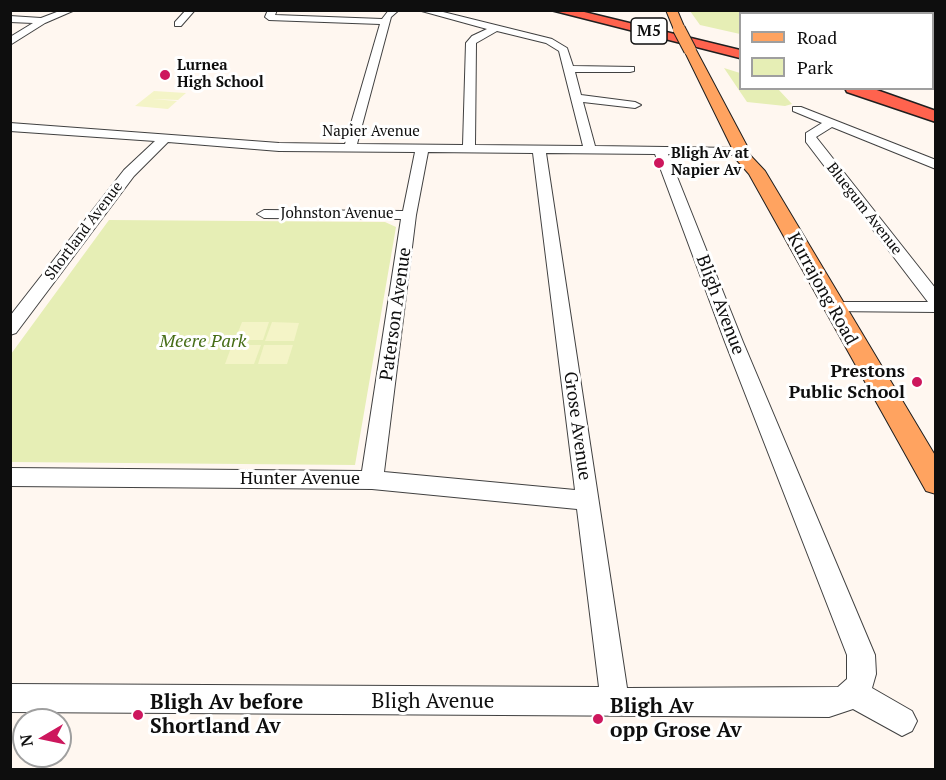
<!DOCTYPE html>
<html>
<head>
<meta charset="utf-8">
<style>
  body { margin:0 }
  #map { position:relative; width:946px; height:780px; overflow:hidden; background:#fff7f0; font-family:"PT Serif",serif }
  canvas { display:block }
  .frame { position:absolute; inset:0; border:12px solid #0e0e0e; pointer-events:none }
  .legend { position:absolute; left:739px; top:12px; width:195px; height:78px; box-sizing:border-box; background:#fff; border:2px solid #9f9f9f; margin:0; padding:8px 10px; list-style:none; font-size:18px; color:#0e0e0e }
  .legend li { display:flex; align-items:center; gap:12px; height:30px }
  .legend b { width:30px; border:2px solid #9f9f9f }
  .north { position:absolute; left:12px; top:708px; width:60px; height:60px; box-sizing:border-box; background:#fff; border:2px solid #9f9f9f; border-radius:50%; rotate:261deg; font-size:16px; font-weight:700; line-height:24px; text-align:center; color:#0e0e0e }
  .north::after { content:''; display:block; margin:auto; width:21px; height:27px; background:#cd175d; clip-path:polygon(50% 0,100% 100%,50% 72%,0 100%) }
</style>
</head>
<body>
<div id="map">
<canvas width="946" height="780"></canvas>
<div class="frame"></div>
<ul class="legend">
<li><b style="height:8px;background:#ffa360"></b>Road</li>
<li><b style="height:16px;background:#e6eeb5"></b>Park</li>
</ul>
<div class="north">N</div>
</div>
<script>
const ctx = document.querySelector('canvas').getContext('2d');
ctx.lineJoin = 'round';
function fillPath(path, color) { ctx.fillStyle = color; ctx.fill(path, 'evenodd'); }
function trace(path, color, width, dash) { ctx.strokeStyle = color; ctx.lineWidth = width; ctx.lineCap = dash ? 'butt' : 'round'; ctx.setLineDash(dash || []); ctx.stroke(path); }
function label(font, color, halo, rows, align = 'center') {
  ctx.font = font + ' "PT Serif",serif'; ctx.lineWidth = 6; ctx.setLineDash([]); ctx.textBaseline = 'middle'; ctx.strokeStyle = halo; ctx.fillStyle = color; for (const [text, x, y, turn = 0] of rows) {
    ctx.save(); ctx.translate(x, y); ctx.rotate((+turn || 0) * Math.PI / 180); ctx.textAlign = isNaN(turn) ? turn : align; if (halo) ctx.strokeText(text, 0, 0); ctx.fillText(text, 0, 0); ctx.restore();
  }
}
const green = new Path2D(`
  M 798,11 L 801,13 L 740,14 L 740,34 L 700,25 L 690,11 Z
  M 724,68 L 740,73 L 740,88 L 778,89 L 792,104 L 785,106 L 747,102 Z
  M 109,220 L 385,222 L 396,227 L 355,465 L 11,462 L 11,354 Z`);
const pitch = new Path2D(`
  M 154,91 L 186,93 L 178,100 L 152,99 L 177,101 L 168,109 L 135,106 Z
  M 242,322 L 269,322 L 263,340 L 235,340 Z
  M 272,322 L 299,323 L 294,341 L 265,341 Z
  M 232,345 L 261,345 L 254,364 L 225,364 Z
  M 264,345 L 293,345 L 287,364 L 258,364 Z`);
const minor = new Path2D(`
  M 62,10 L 75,10 L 45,23 L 10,45 L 10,37 L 33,23 L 10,22 L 10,16 L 41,18 Z
  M 186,10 L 195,10 L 181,26 L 175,26 L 175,22 Z
  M 268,10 L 277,10 L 275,15 L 382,19 L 389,10 L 399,10 L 391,17 L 357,144 L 463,145 L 466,43 L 472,36 L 487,29 L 418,10 L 435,10 L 552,39 L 567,48 L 573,66 L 634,67 L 634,71 L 630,72 L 575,72 L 581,95 L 635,102 L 641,105 L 635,108 L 583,102 L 595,146 L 736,148 L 738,151 L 732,155 L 668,154 L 743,342 L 875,655 L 876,674 L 872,688 L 912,711 L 917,721 L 912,731 L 902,736 L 853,709 L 829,717 L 10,712 L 10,684 L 599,687 L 577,509 L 372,489 L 10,486 L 10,468 L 362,471 L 401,219 L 264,218 L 257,214 L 264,210 L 403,211 L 415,152 L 279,151 L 168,142 L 134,176 L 16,333 L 10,335 L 10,316 L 124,170 L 155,141 L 10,131 L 10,123 L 279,143 L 345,144 L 380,24 L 269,20 L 265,17 ZM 497,31 L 546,43 L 559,51 L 583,146 L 475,145 L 476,43 ZM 428,152 L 533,153 L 575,490 L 384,472 L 416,215 ZM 546,153 L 655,154 L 725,342 L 847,655 L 847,679 L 838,687 L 627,688 Z
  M 932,27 L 936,28 L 936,35 L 932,34 Z
  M 932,59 L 936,59 L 936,65 L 932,65 Z
  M 793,107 L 801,107 L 936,160 L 936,169 L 832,127 L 816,137 L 936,289 L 936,312 L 827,311 L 824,307 L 827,303 L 833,302 L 928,302 L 806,142 L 806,133 L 822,123 L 793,111 Z`);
const major = new Path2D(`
  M 666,10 L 677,10 L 685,29 L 683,32 L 675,32 Z
  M 690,46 L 696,50 L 748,148 L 746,151 L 734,151 L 732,148 L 684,50 Z
  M 743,153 L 749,154 L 765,171 L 936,457 L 936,494 L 926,491 L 749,174 L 735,158 Z`);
const highway = new Path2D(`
  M 551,10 L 576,10 L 740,50 L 740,58 Z
  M 845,88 L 871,88 L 936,111 L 936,122 L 847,92 Z`);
const majorBridge = new Path2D(`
  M 679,29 L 690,50`);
const markers = [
  [165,75,6,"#cd175d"],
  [659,163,6,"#cd175d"],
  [917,382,6,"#cd175d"],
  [138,715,6,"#cd175d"],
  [598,719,6,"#cd175d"]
];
const farPoinames = [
  ["Lurnea",177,66],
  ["High School",177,83],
  ["Bligh Av at",671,154],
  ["Napier Av",671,171]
];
const farStreetnames = [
  ["Napier Avenue",371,132],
  ["Bluegum Avenue",864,209,52],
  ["Johnston Avenue",337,214],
  ["Shortland Avenue",84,231,-53]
];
const shields = [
  [649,31,36]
];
const shieldNames = [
  ["M5",649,31]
];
const streetNames = [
  ["Kurrajong Road",822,289,61],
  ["Bligh Avenue",720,305,69],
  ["Paterson Avenue",396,314,-82],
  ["Grose Avenue",577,426,82],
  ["Hunter Avenue",300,479]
];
const parkNames = [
  ["Meere Park",203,342]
];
const poiNames = [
  ["Prestons",905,372],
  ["Public School",905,393]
];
const nearStreetnames = [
  ["Bligh Avenue",433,702]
];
const nearPoinames = [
  ["Bligh Av before",150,703],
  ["Shortland Av",150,727],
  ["Bligh Av",610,707],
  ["opp Grose Av",610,731]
];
fillPath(green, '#e6eeb5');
fillPath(pitch, '#f4f4c7');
trace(minor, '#414141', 2);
trace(major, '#1f1f1f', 2);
trace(highway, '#1f1f1f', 3);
fillPath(minor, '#fff');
fillPath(major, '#ffa360');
fillPath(highway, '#ff634e');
trace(majorBridge, '#1f1f1f', 14, []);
trace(majorBridge, '#ffa360', 12);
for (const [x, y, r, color] of markers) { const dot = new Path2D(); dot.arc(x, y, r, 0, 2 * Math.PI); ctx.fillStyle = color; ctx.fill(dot); trace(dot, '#fff', 2); }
label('bold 15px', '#0e0e0e', '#fff', farPoinames, 'left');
label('15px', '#0e0e0e', '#fff', farStreetnames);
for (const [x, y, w] of shields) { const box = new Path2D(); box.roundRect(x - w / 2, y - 13, w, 26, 4.5); ctx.fillStyle = '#fff'; ctx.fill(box); trace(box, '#0e0e0e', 1.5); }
label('bold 16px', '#0e0e0e', null, shieldNames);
label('18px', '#0e0e0e', '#fff', streetNames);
label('italic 18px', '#466d17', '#fff', parkNames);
label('bold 18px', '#0e0e0e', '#fff', poiNames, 'right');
label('21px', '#0e0e0e', '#fff', nearStreetnames);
label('bold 21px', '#0e0e0e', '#fff', nearPoinames, 'left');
</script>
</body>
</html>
